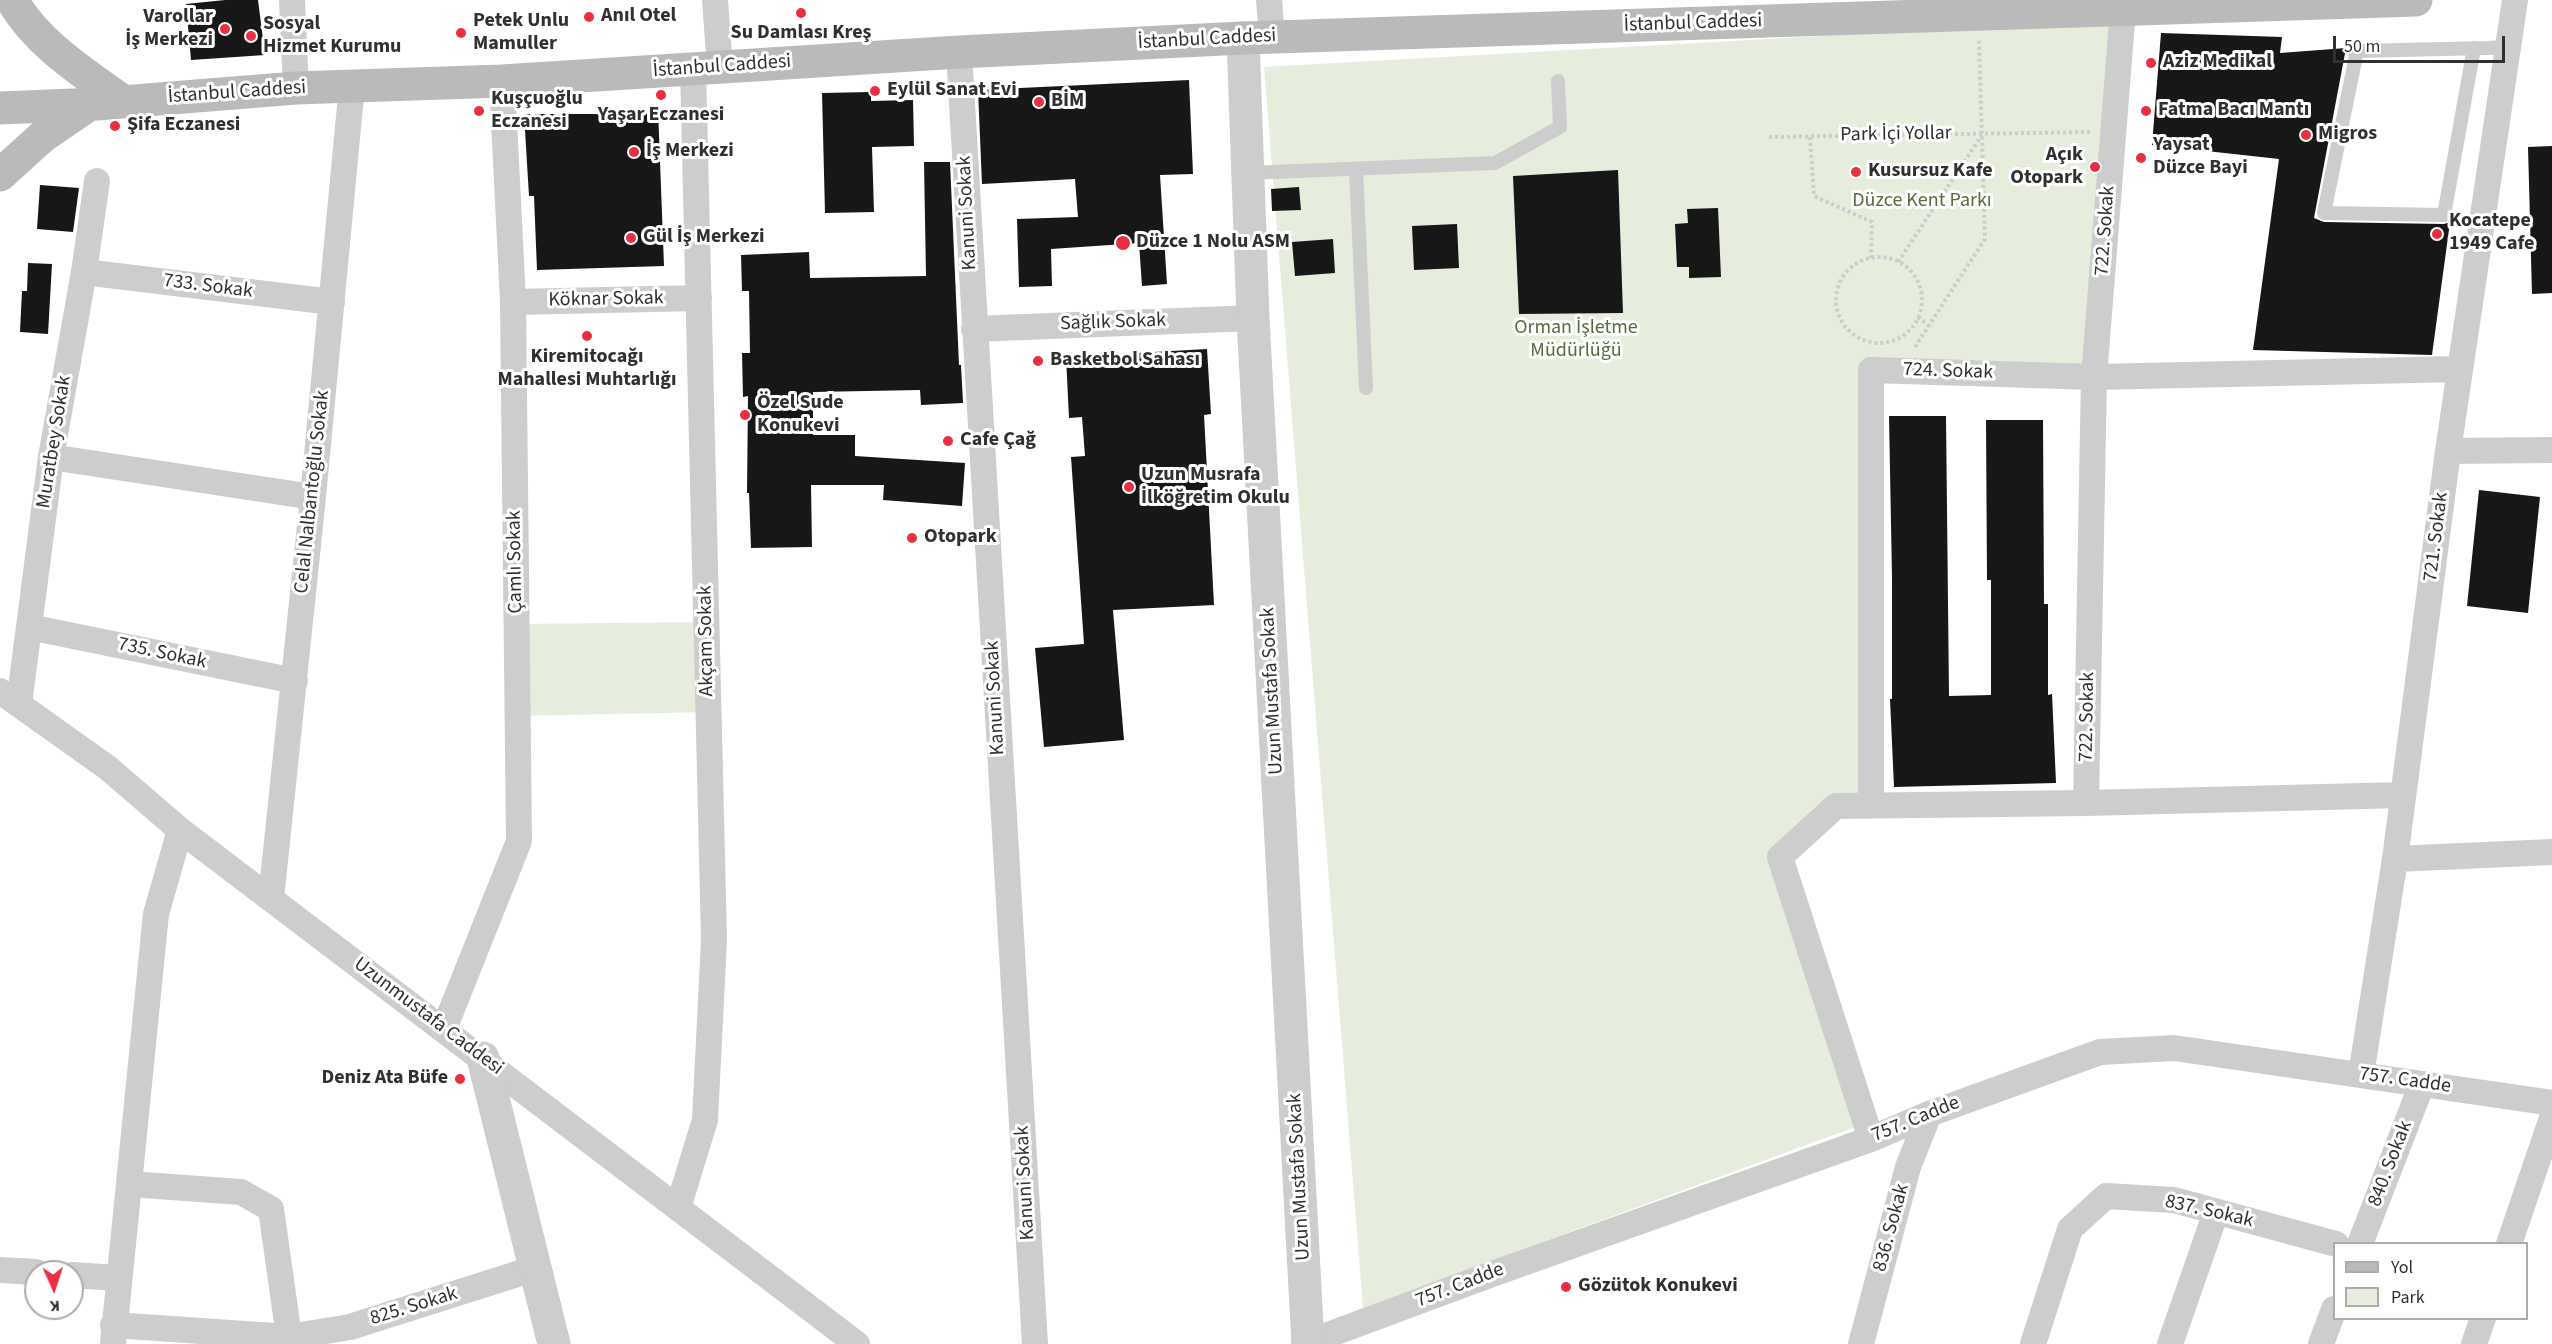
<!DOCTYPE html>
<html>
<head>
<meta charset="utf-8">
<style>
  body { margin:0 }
  #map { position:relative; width:2552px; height:1344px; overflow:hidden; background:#fff; font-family:"Source Sans 3",sans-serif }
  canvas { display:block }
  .legend { position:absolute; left:2333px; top:1242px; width:195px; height:78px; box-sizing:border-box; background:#fff; border:2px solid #acacac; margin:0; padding:8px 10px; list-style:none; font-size:18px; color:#303030 }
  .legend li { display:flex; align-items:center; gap:12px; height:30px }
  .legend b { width:30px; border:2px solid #acacac }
  .north { position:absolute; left:24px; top:1260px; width:60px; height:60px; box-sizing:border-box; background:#fff; border:2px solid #acacac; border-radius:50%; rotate:177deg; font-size:16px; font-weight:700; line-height:24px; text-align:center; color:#303030 }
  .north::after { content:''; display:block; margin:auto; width:21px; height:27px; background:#e92f41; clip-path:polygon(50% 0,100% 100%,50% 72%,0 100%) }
  .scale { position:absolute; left:2333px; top:36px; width:172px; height:27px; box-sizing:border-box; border:3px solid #303030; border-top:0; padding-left:8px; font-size:18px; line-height:21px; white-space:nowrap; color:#303030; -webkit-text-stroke:4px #fff; paint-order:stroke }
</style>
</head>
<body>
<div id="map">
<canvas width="2552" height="1344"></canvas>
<ul class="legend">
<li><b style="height:8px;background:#bababa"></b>Yol</li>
<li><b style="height:16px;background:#e6eddd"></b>Park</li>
</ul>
<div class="north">K</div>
<div class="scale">50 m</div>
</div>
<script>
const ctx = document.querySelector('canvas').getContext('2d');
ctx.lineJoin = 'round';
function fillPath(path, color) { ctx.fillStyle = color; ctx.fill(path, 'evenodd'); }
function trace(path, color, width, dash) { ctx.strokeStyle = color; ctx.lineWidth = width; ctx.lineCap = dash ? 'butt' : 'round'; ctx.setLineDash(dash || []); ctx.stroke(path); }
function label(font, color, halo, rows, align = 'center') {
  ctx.font = font + ' "Source Sans 3",sans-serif'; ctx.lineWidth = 6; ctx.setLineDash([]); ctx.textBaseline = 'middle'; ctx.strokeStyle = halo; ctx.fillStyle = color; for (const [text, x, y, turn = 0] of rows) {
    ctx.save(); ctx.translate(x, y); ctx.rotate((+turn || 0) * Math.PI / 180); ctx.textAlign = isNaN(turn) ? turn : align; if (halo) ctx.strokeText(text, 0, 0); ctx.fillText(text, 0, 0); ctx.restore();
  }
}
const green = new Path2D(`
  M 2111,20 L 2085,364 L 1864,365 L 1861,791 L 1775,849 L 1858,1126 L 1363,1308 L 1264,67 Z
  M 706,622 L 709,712 L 518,716 L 516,624 Z`);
const building = new Path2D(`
  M 225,0 L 258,0 L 265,55 L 191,60 L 186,4 Z
  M 2161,33 L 2282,37 L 2280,53 L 2346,48 L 2314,218 L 2324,222 L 2444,224 L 2450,222 L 2432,355 L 2253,350 L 2279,159 L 2152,145 Z
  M 1189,80 L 1193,174 L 1160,175 L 1167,284 L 1142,286 L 1139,243 L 1051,249 L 1052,286 L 1019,287 L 1017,219 L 1078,217 L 1075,179 L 982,184 L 978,90 Z
  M 871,92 L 871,101 L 913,100 L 914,146 L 872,147 L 874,212 L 825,213 L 822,93 Z
  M 658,109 L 664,266 L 537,270 L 534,196 L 529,196 L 524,114 L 606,114 L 606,111 Z
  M 2552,146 L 2552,293 L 2532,294 L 2528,147 Z
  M 924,162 L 950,162 L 959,365 L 961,365 L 963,403 L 921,405 L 920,390 L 813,392 L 813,435 L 855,435 L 855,456 L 965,463 L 962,506 L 883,500 L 884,485 L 811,485 L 812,547 L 751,548 L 749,493 L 747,493 L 748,396 L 743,397 L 742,353 L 750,353 L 749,291 L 742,291 L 741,255 L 809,252 L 810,278 L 926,276 Z
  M 1618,170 L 1623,313 L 1519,314 L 1513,176 Z
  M 40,185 L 79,188 L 73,232 L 37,229 Z
  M 1299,187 L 1301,210 L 1272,211 L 1271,189 Z
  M 1718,208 L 1721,277 L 1689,278 L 1689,267 L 1677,267 L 1675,224 L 1688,223 L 1687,209 Z
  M 1457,224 L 1459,268 L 1414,270 L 1412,226 Z
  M 1333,239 L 1335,273 L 1295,276 L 1292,242 Z
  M 28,263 L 52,264 L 48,334 L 20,332 L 22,291 L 27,291 Z
  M 1207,349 L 1211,414 L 1204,415 L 1214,605 L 1113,610 L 1124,740 L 1044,747 L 1035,648 L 1084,644 L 1071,457 L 1085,456 L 1082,417 L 1069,418 L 1066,357 Z
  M 1889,416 L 1946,416 L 1949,696 L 1991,695 L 1991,580 L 1987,580 L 1986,420 L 2043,420 L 2044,604 L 2048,604 L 2048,695 L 2052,694 L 2056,783 L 1894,787 L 1890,699 L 1892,699 L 1892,577 Z
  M 2479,490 L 2540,497 L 2528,613 L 2467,606 Z`);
const path = new Path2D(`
  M 1769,137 L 2092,132
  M 1810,137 L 1814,196 L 1872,222 L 1871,258
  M1836 300a43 43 0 1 1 86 0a43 43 0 1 1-86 0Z
  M 1898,262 L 1982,135
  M 1918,317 L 1929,326
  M 1915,347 L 1985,239 L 1979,40`);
const service = new Path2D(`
  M 2474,48 L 2444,215 L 2324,213 L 2357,51 L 2487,48 L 2508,47
  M 1356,169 L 1366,388
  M 1247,173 L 1495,163 L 1560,127 L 1558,81`);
const minor = new Path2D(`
  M 292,0 L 296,88
  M 715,0 L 720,68
  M 1269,0 L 1272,37
  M 959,52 L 1035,1344
  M 84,272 L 332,302
  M 513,302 L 699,298
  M 974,329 L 1253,318
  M 2448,451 L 2552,450
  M 51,457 L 313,497
  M 29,627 L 295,681
  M 0,691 L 108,768 L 180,830 L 857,1344
  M 19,704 L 51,457 L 84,272 L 97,181
  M 2086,803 L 2403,795
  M 1871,804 L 1871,370 L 2094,377 L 2460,369
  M 2395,859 L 2552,852
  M 271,899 L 313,497 L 352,85
  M 444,1029 L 519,841 L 513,302 L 502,81
  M 2361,1075 L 2395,859 L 2448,451 L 2515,0
  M 1871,1139 L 1780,857 L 1836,806 L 2086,803 L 2094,377 L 2123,9
  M 129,1184 L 241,1192 L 271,1209 L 289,1337
  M 678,1208 L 705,1120 L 714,940 L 693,69
  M 2360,1244 L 2422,1084
  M 2509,1244 L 2552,1118
  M 0,1270 L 36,1272
  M 72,1275 L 118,1278
  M 113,1325 L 289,1337 L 350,1327 L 533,1269
  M 113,1344 L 156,914 L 180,830
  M 1304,1344 L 1492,1274 L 1871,1139 L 1929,1114 L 2100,1052 L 2174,1048 L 2552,1103
  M 1861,1344 L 1908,1167 L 1929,1114
  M 2033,1344 L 2070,1229 L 2106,1196 L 2174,1200 L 2336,1244
  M 2170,1344 L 2216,1212
  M 2321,1344 L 2334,1309
  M 2474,1344 L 2483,1318`);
const tertiary = new Path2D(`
  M 1243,38 L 1253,318 L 1308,1344
  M 483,1058 L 554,1344`);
const secondary = new Path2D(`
  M 12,0 C 37,44 84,73 124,102
  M 0,108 L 97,104 L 296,88 L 502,81 L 959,52 L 1243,38 L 2416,0
  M 0,175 L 43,136 L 90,104`);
const markers = [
  [801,13,6,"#e92f41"],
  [589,17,6,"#e92f41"],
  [225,29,6,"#e92f41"],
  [461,33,6,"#e92f41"],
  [251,36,6,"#e92f41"],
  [2151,63,6,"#e92f41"],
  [875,91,6,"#e92f41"],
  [661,95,6,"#e92f41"],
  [1039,102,6,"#e92f41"],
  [479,111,6,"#e92f41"],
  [2146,111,6,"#e92f41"],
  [115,126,6,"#e92f41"],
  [2306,135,6,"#e92f41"],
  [634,152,6,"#e92f41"],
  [2141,158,6,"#e92f41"],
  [2095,167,6,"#e92f41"],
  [1856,172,6,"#e92f41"],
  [2437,234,6,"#e92f41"],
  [631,238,6,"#e92f41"],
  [1123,243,8,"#e92f41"],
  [587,336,6,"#e92f41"],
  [1038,361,6,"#e92f41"],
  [745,415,6,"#e92f41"],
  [948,441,6,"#e92f41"],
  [1129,487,6,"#e92f41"],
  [912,538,6,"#e92f41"],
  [460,1079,6,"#e92f41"],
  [1566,1287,6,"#e92f41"]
];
const poiNames = [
  ["Anıl Otel",601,17],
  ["Varollar",213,18,"right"],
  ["İş Merkezi",213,41,"right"],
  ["Petek Unlu",473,22],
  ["Mamuller",473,45],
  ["Sosyal",263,25],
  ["Hizmet Kurumu",263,48],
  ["Su Damlası Kreş",801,34,"center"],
  ["Aziz Medikal",2163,63],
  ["Eylül Sanat Evi",887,91],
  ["Kuşçuoğlu",491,100],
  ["Eczanesi",491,123],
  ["BİM",1051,102],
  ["Fatma Bacı Mantı",2158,111],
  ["Yaşar Eczanesi",661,116,"center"],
  ["Şifa Eczanesi",127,126],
  ["Migros",2318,135],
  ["Yaysat",2153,146],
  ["Düzce Bayi",2153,169],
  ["İş Merkezi",646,152],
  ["Açık",2083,156,"right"],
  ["Otopark",2083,179,"right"],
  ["Kusursuz Kafe",1868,172],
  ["Kocatepe",2449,222],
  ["1949 Cafe",2449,245],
  ["Gül İş Merkezi",643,238],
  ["Düzce 1 Nolu ASM",1136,243],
  ["Kiremitocağı",587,358,"center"],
  ["Mahallesi Muhtarlığı",587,381,"center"],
  ["Basketbol Sahası",1050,361],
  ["Özel Sude",757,404],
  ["Konukevi",757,427],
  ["Cafe Çağ",960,441],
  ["Uzun Musrafa",1141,476],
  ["İlköğretim Okulu",1141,499],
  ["Otopark",924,538],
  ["Deniz Ata Büfe",448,1079,"right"],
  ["Gözütok Konukevi",1578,1287]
];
const streetNames = [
  ["İstanbul Caddesi",1693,24,-2],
  ["İstanbul Caddesi",1207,40,-3],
  ["İstanbul Caddesi",722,67,-4],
  ["İstanbul Caddesi",237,93,-4],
  ["Park İçi Yollar",1896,135,-1],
  ["Kanuni Sokak",968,213,-93],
  ["722. Sokak",2106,231,-86],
  ["733. Sokak",208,287,7],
  ["Köknar Sokak",606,300,-1],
  ["Sağlık Sokak",1113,323,-2],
  ["724. Sokak",1948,372,2],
  ["Muratbey Sokak",55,442,-81],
  ["Celal Nalbantoğlu Sokak",313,492,-84],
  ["721. Sokak",2437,537,-83],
  ["Çamlı Sokak",516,562,-91],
  ["Akçam Sokak",707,641,-91],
  ["735. Sokak",162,654,12],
  ["Uzun Mustafa Sokak",1273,691,-93],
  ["Kanuni Sokak",996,698,-93],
  ["722. Sokak",2088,717,-89],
  ["Uzunmustafa Caddesi",428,1017,37],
  ["757. Cadde",2405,1081,8],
  ["757. Cadde",1916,1120,-22],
  ["840. Sokak",2391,1164,-69],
  ["Uzun Mustafa Sokak",1300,1177,-93],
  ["Kanuni Sokak",1026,1183,-93],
  ["837. Sokak",2209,1212,13],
  ["836. Sokak",1892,1228,-75],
  ["757. Cadde",1460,1286,-21],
  ["825. Sokak",414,1307,-17]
];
const parkNames = [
  ["Düzce Kent Parkı",1922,202],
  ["Orman İşletme",1576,329],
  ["Müdürlüğü",1576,352]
];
fillPath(green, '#e6eddd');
fillPath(building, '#171717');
trace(path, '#cdcdcd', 4, [3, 3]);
trace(service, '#cdcdcd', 14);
trace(minor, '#cdcdcd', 26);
trace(tertiary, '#cdcdcd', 33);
trace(secondary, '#bababa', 33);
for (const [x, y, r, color] of markers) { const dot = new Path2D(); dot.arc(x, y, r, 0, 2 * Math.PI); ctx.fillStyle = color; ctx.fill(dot); trace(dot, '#fff', 2); }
label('bold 20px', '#303030', '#fff', poiNames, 'left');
label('20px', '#303030', '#fff', streetNames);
label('20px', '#546d3b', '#fff', parkNames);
</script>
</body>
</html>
